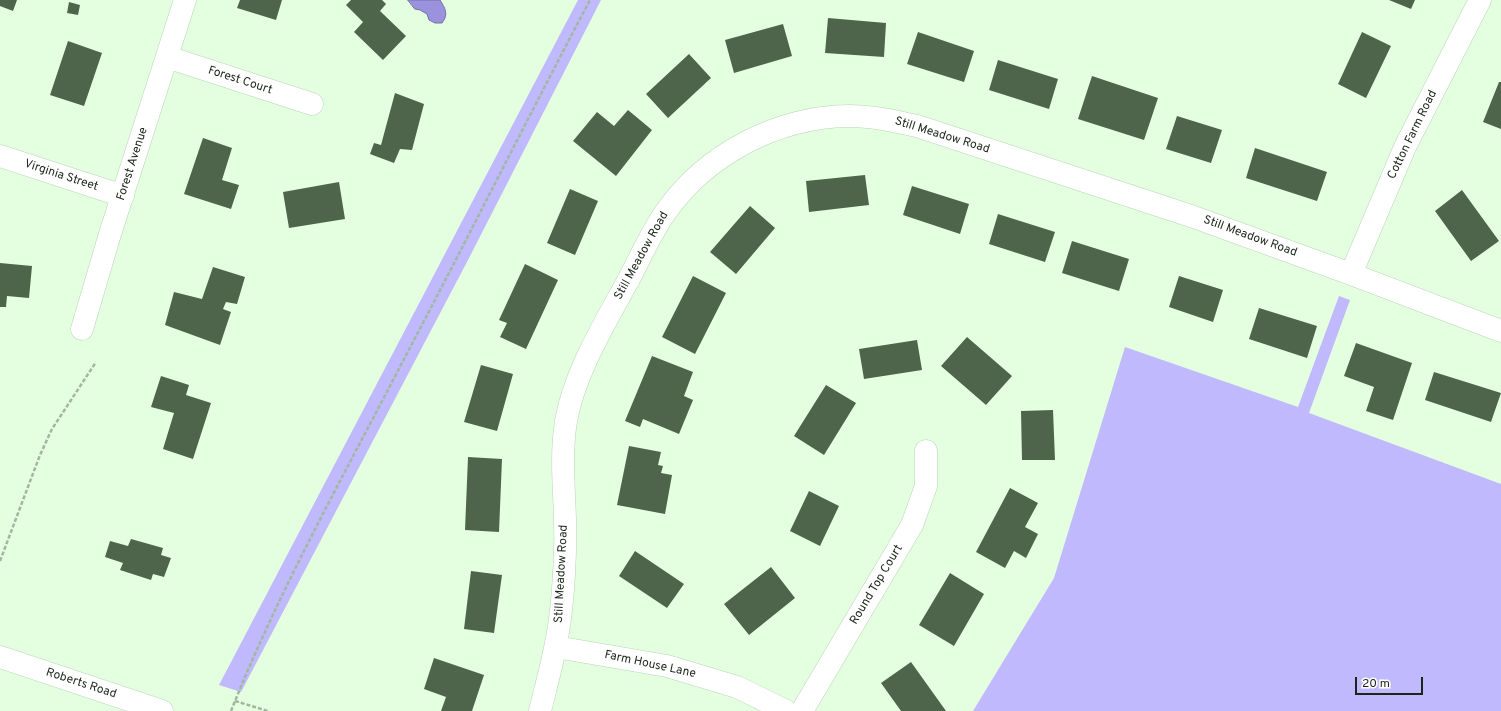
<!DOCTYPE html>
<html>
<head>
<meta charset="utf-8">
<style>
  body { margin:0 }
  #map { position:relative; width:1501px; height:711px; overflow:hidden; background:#e3ffe0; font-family:Overpass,sans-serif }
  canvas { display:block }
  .scale { position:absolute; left:1355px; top:677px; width:68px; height:18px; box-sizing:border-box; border:2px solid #1b251a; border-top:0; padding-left:5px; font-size:12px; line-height:14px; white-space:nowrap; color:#1b251a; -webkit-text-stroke:3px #fff; paint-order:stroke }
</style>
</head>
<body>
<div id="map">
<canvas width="1501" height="711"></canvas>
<div class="scale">20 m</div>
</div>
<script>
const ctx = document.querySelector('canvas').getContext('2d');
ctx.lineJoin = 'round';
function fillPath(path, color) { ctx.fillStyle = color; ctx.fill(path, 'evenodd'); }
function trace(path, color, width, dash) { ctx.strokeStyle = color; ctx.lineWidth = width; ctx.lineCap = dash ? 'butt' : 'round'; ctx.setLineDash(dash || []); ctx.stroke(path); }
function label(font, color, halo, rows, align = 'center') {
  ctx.font = font + ' Overpass,sans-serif'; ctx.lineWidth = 4; ctx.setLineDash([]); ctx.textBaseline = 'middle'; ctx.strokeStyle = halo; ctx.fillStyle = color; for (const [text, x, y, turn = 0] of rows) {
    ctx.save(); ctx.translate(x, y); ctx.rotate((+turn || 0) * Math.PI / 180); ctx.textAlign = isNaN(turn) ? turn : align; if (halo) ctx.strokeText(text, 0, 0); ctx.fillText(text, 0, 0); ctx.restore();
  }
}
const green = new Path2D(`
  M 578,0 L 601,0 L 468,260 L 241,692 L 219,685 Z
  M 1339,296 L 1350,300 L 1309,413 L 1501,484 L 1501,711 L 973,711 L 1054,578 L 1125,347 L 1298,407 Z`);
const water = new Path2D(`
  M 408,0 L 440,0 C 445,8 449,14 442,23 L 435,23 L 429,20 L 427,14 L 420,10 L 415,9 Z`);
const building = new Path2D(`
  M 0,0 L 17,0 L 13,11 L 0,6 Z
  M 240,0 L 282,0 L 276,20 L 237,8 Z
  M 351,0 L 382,0 L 386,4 L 380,11 L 406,36 L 383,60 L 354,32 L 363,22 L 346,5 Z
  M 1389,0 L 1415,0 L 1411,9 Z
  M 69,2 L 80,5 L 78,15 L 67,13 Z
  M 828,18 L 886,23 L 884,57 L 825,53 Z
  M 783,24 L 792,56 L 734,73 L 725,40 Z
  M 918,32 L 974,51 L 964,82 L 907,64 Z
  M 1362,32 L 1391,46 L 1366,98 L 1338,84 Z
  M 68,41 L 102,53 L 84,106 L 50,95 Z
  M 689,54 L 711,78 L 668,118 L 646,94 Z
  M 998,60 L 1058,79 L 1049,109 L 989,90 Z
  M 1092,76 L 1158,98 L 1144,140 L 1078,119 Z
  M 1499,82 L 1501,82 L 1501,129 L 1483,122 Z
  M 395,93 L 424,104 L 412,150 L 400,149 L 394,163 L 370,154 L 374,143 L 381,145 Z
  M 628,110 L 652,130 L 616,176 L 573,141 L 597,112 L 614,126 Z
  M 1177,116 L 1222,130 L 1211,163 L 1166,149 Z
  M 203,138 L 232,148 L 222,180 L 239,185 L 231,209 L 184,194 Z
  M 1255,148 L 1327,172 L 1317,201 L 1246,178 Z
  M 865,175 L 869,205 L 809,212 L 806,181 Z
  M 339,182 L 345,219 L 289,228 L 283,192 Z
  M 912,186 L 969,204 L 960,234 L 903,215 Z
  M 570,189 L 598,201 L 575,255 L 547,243 Z
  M 1462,190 L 1499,241 L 1471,261 L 1435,211 Z
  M 750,206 L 775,228 L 736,274 L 710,252 Z
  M 998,214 L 1055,232 L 1045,262 L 989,244 Z
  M 1072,241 L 1129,259 L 1119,291 L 1062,273 Z
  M 0,263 L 32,266 L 29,298 L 7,296 L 6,307 L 0,307 Z
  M 525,264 L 558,280 L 526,349 L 500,337 L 507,323 L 499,320 Z
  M 213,267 L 245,277 L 237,304 L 226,302 L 223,309 L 231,312 L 220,345 L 165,325 L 174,292 L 202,299 Z
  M 693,276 L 726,293 L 695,354 L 662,337 Z
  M 1179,276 L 1223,290 L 1213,322 L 1169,307 Z
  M 1259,308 L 1317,326 L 1307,358 L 1249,339 Z
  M 967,337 L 1012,376 L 986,405 L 941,366 Z
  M 917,340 L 922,370 L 864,379 L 859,349 Z
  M 1356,343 L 1412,363 L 1393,420 L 1366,411 L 1374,387 L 1344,376 Z
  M 652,356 L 693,372 L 684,396 L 693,400 L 679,434 L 643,419 L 640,427 L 625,421 Z
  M 481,365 L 513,374 L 497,431 L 464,422 Z
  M 1434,372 L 1501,393 L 1491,422 L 1425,400 Z
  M 161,376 L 189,385 L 186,395 L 211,403 L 193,459 L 163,449 L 174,413 L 151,407 Z
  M 826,385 L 856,403 L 824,455 L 794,436 Z
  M 1053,410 L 1055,460 L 1022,460 L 1021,411 Z
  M 629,446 L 661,452 L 658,465 L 663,466 L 661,473 L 672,475 L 665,514 L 617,505 Z
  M 468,457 L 502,459 L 499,532 L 465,530 Z
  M 1010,488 L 1038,503 L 1025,527 L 1038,534 L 1026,558 L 1014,551 L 1005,568 L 976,552 Z
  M 809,491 L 839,506 L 820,546 L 790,531 Z
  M 131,539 L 163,548 L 161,555 L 171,558 L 164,577 L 153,574 L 151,580 L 120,570 L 123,563 L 105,557 L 110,541 L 128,546 Z
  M 635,551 L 684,584 L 667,608 L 619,576 Z
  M 771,567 L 795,598 L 749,635 L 724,604 Z
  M 471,571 L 502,575 L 494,633 L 464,629 Z
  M 950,573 L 984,594 L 954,646 L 919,625 Z
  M 434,658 L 484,675 L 472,711 L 441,711 L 446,697 L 424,689 Z
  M 911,662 L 946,711 L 901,711 L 881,683 Z`);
const path = new Path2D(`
  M 0,561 L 40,455 L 52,429 L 96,362
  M 235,701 L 268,711
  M 231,711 C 279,590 344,475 404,359 C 467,240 527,119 590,0`);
const minor = new Path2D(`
  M 167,57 L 312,104
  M 0,156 L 123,196
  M 1351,274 L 1405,147 L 1480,0
  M 82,329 L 110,234 L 185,0
  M 556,647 L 667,666 L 737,687 L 786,711
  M 540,711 C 545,690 551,669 555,648 C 562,616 564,583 565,551 C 567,508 559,464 566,421 C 574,375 602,328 624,288 C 638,263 649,236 665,213 C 706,154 777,117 849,116 C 872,116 894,121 917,126 L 1191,216 L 1351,274 L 1501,331
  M 802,711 L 912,525 L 926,486 L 926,451`);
const major = new Path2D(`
  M 0,657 L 162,711`);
const streetNames = [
  ["Forest Court",240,81,18],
  ["Cotton Farm Road",1413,135,-64],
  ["Still Meadow Road",942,136,17],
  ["Forest Avenue",133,164,-72],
  ["Virginia Street",61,176,18],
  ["Still Meadow Road",1250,237,20],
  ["Still Meadow Road",642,256,-61],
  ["Still Meadow Road",562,574,-87],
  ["Round Top Court",877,585,-59],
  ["Farm House Lane",650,665,12],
  ["Roberts Road",81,684,18]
];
fillPath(green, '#c0b9fe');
fillPath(water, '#9a91df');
trace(water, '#7471a4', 1);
fillPath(building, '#4e654c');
trace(minor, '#bad4b7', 23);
trace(major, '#bad4b7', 23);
trace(path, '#a1b79f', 2.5, [4, 2]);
trace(minor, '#fff', 22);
trace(major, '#fff', 22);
label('12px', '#1b251a', '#fff', streetNames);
</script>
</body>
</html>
